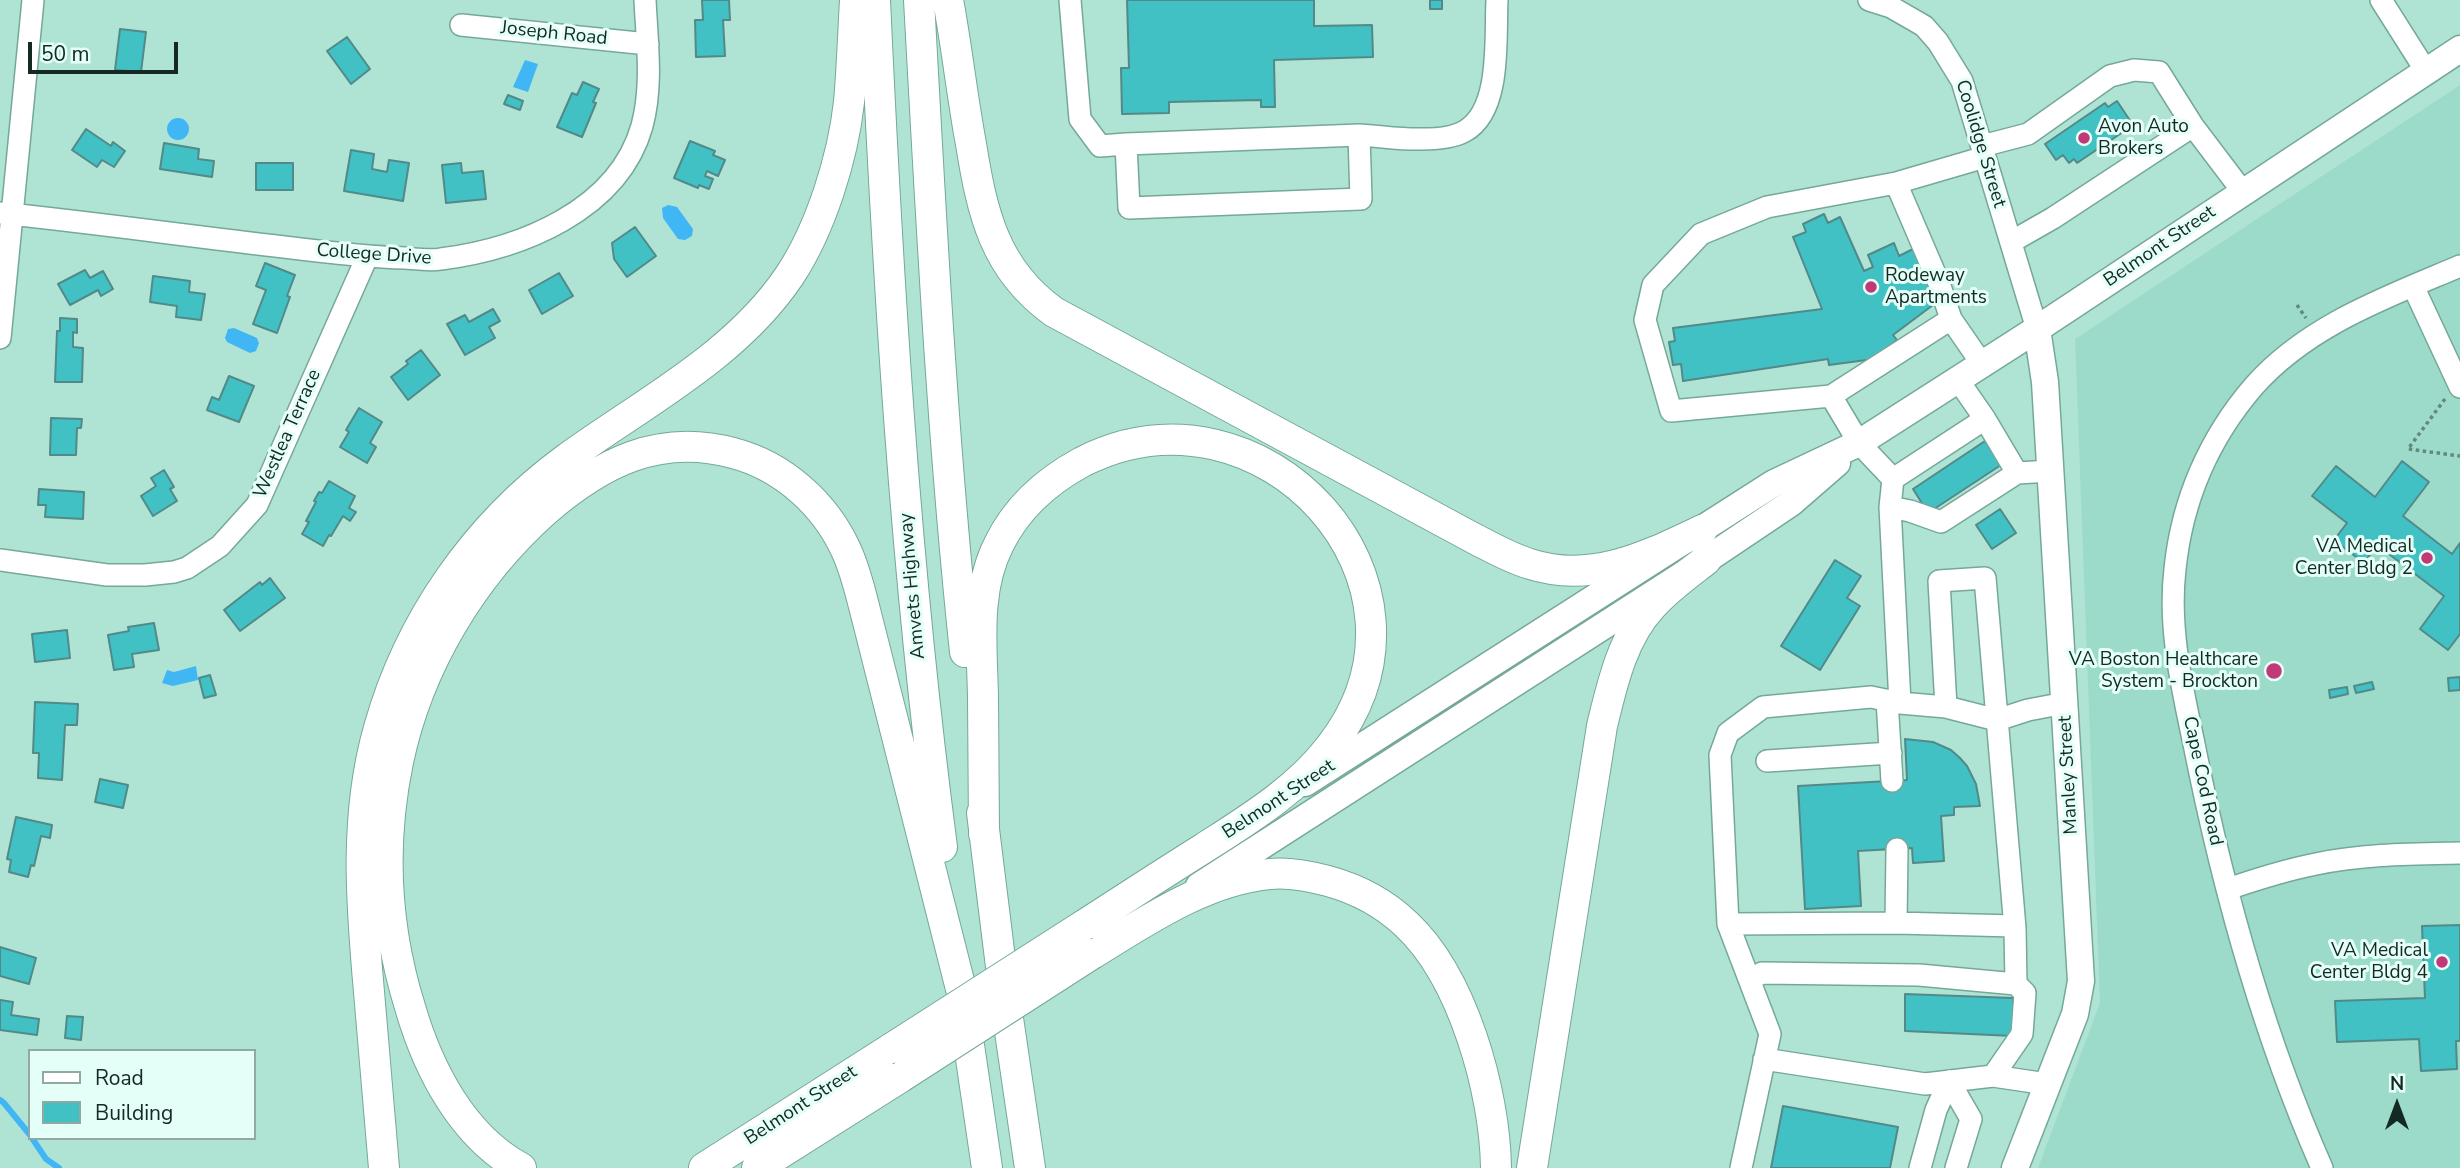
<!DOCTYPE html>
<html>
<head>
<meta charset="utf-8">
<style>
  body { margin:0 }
  #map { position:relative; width:2460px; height:1168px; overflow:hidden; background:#afe4d5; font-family:"Nunito Sans",sans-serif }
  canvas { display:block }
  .legend { position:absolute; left:28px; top:1049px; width:228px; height:91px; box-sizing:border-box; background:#e4fff7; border:2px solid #91a9a3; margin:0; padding:9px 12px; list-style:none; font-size:21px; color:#142924 }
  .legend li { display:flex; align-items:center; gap:14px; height:35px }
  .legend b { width:35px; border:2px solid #91a9a3 }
  .north { position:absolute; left:2362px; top:1070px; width:70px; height:70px; -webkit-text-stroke:5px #e4fff7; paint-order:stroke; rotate:0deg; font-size:19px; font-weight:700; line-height:28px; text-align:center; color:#142924 }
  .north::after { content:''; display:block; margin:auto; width:24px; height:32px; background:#142924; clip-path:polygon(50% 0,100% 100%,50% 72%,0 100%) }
  .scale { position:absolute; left:28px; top:42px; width:150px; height:32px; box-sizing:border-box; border:4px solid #142924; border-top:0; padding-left:9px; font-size:21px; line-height:24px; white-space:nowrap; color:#142924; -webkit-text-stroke:5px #e4fff7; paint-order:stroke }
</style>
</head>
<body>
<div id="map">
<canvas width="2460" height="1168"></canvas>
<ul class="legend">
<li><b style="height:9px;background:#fff"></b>Road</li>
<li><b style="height:19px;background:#41c1c3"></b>Building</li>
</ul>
<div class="north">N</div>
<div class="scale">50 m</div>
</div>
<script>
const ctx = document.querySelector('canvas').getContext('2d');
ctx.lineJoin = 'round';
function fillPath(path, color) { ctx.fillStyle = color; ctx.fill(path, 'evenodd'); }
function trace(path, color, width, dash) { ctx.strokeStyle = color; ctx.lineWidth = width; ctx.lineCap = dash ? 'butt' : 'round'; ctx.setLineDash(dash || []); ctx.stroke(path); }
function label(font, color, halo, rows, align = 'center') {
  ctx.font = font + ' "Nunito Sans",sans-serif'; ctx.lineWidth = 6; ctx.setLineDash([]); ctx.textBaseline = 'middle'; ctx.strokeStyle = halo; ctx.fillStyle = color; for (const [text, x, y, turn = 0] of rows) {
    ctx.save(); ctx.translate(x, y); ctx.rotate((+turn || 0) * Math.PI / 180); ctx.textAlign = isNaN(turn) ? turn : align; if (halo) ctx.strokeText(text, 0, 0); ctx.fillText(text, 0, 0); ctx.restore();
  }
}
const built = new Path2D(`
  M 2460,85 L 2460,1168 L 2038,1168 L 2100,1003 L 2075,339 Z`);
const water = new Path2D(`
  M 525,60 L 538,64 L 528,92 L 513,87 Z
  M167 129a11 11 0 1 1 22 0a11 11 0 1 1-22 0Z
  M 668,205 L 677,207 L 693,229 L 692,236 L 685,240 L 678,239 L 663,218 L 662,208 Z
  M 234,328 L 257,338 L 259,343 L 256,351 L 250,353 L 227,342 L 225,338 L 228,329 Z
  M 196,666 L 198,680 L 173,686 L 162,683 L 167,670 L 174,672 Z`);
const stream = new Path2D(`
  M 0,1100 L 4,1103 L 30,1135
  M 32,1138 L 46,1159 L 59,1168`);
const building = new Path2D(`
  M 702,0 L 729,0 L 730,20 L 723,20 L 725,56 L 696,57 L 695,20 L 703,20 Z
  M 1127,0 L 1314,0 L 1314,26 L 1372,25 L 1373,57 L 1274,60 L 1275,107 L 1261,107 L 1261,100 L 1169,102 L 1169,113 L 1122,114 L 1121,68 L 1129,68 Z
  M 1430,0 L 1442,0 L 1442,9 L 1430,9 Z
  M 120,29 L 146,32 L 141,72 L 115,70 Z
  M 347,37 L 370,69 L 351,84 L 327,51 Z
  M 583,82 L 599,89 L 593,102 L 596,103 L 582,137 L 557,127 L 572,93 L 577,95 Z
  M 508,95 L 523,101 L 520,110 L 504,104 Z
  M 2117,101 L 2131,122 L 2121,129 L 2123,132 L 2077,163 L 2074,159 L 2069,163 L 2063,155 L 2056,160 L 2045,144 L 2105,103 L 2108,107 Z
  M 86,129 L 111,146 L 113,142 L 125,151 L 114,167 L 102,160 L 97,167 L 72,150 Z
  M 690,141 L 715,151 L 713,155 L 725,160 L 718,176 L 707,171 L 705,176 L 713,179 L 709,189 L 699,185 L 698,188 L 674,178 Z
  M 164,143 L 199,149 L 198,159 L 214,161 L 212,177 L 160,169 Z
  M 351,150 L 374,154 L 372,169 L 387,172 L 389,160 L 409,163 L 403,201 L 344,191 Z
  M 256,163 L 293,163 L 293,190 L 256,190 Z
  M 461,163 L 462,173 L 483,171 L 486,199 L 446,203 L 442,165 Z
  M 1824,214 L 1828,223 L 1840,217 L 1864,271 L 1873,267 L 1868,255 L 1894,243 L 1899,256 L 1913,249 L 1937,302 L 1893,335 L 1897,340 L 1874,359 L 1829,365 L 1828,359 L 1683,381 L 1681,364 L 1673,365 L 1669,342 L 1675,341 L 1673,328 L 1822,309 L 1793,237 L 1806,232 L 1803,224 Z
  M 635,227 L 656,256 L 627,277 L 614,259 L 612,243 Z
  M 265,263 L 295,275 L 287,296 L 290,297 L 277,333 L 253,324 L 266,290 L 256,286 Z
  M 85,270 L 90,278 L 103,271 L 113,289 L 101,296 L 98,290 L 70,305 L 58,284 Z
  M 559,273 L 573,296 L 542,314 L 529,290 Z
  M 153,276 L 190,281 L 189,292 L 205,294 L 201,320 L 176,317 L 177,306 L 150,302 Z
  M 493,309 L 500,321 L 489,327 L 495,338 L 465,355 L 447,324 L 465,315 L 469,322 Z
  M 60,318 L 77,319 L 77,333 L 73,332 L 73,347 L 83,348 L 82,382 L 55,382 L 57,331 L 60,331 Z
  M 421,350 L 440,375 L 408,400 L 391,377 L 408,364 L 406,361 Z
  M 229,376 L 254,386 L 239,422 L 207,410 L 212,397 L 219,400 Z
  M 359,408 L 382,422 L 370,443 L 376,447 L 367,463 L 340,447 L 349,432 L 346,430 Z
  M 51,418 L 82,419 L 81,428 L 77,428 L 76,455 L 50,455 Z
  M 1985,441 L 2001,465 L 1928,513 L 1913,489 Z
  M 2402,461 L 2429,482 L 2403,516 L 2452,554 L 2460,543 L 2460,634 L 2448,650 L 2420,629 L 2444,596 L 2377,545 L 2364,563 L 2334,540 L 2347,523 L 2312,496 L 2336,466 L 2375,497 Z
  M 164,470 L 174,487 L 170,489 L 177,501 L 153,516 L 141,496 L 156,486 L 151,478 Z
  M 329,481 L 355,496 L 349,508 L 356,512 L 350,521 L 343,516 L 331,536 L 329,535 L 323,546 L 302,534 L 309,522 L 306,521 L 316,502 L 314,501 L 319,492 L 322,493 Z
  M 39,489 L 84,492 L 83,519 L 45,517 L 46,505 L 38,505 Z
  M 2000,509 L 2016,533 L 1992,549 L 1976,525 Z
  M 1835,560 L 1861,576 L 1847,598 L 1860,606 L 1820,670 L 1781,646 Z
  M 270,578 L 285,598 L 240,631 L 224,610 L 260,582 L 262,585 Z
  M 154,623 L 159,650 L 132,654 L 134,667 L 114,670 L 108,635 L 129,631 L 128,627 Z
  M 67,630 L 70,658 L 35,662 L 32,634 Z
  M 210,675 L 216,695 L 204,698 L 199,678 Z
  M 2460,677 L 2460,690 L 2449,691 L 2448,678 Z
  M 2372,682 L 2374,689 L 2356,693 L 2354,686 Z
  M 2347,687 L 2348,694 L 2330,698 L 2329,690 Z
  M 35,702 L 78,704 L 77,725 L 65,725 L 62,780 L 38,778 L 39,753 L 33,753 Z
  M 1905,739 L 1933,742 L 1951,750 L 1960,758 L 1967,766 L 1976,784 L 1980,806 L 1954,807 L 1954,815 L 1941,816 L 1944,861 L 1913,863 L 1912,848 L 1858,851 L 1861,906 L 1805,909 L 1798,786 L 1907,780 Z
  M 100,779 L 128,785 L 123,808 L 95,802 Z
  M 16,817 L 52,825 L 50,838 L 41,836 L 34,866 L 31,865 L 28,877 L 9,872 L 11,860 L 7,859 Z
  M 2460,925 L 2460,1041 L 2456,1041 L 2457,1069 L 2421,1071 L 2419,1039 L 2337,1042 L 2335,1001 L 2425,998 L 2422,926 Z
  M 0,947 L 36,958 L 29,984 L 0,976 Z
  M 1905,994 L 2013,998 L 2013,1036 L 1905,1031 Z
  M 0,1000 L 13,1002 L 11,1015 L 39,1019 L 37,1035 L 0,1030 Z
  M 67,1016 L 83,1017 L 81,1040 L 65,1038 Z
  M 1783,1106 L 1898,1127 L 1890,1168 L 1771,1168 Z`);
const path = new Path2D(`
  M 2297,305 L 2306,318
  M 2445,399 L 2408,449 L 2460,456`);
const minor = new Path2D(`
  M 1070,0 L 1080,119 L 1100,146 L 1126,144 L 1359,135 L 1361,199 L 1129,208 L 1126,144
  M 1869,0 L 1891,7 L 1924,26 L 1938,42 L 1962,81 L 2037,329
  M 2381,0 L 2426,71
  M 461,25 L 648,44
  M 1359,135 C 1380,136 1402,140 1423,139 C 1437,139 1453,138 1465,131 C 1502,110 1495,37 1497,0
  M 1982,146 L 2028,134 L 2110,76 L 2134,70 L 2159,72 L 2193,126 L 2243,192
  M 1896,183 L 1985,157
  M 0,213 C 95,223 189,236 284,247 C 324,252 364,257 405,258 C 417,259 430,261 441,259 C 520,249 618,211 642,126 C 653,85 647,42 645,0
  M 2011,242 L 2053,218 L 2193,126
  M 2413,286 L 2460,387
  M 1951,319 L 1831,396 L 1671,411 L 1645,320 L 1653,285 L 1701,234 L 1767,207 L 1896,183 L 1939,283 L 1951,319 L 1982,364
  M 0,338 L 33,0
  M 1958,380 L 1985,419 L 2017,473 L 2051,471
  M 1831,396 L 1859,443 L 1893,479 L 1890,507 L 1900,703
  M 1893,479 L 1985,419
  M 1890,507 L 1910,511 L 1941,522 L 2017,473
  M 0,560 L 107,575 L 145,575 L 174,572 L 187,568 L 220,546 L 257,505 L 367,257
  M 1887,700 L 1892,781
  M 1946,707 L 1939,581 L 1985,578 L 2015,928 L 2016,984
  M 1767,761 L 1891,753
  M 2228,889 C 2257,879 2286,870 2316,864 C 2363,854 2412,854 2460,853
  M 1896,923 L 1897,849
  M 1728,924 L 1896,923 L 2015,926
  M 1751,979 L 1762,973 L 1919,975 L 2016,984 L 2025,993 L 2022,1034 L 1993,1076
  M 1764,1059 L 1925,1084 L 1993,1076 L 2047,1084
  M 1949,1081 L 1971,1119 L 1956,1168
  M 1741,1168 L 1770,1034 L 1728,924 L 1720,755 L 1728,733 L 1763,707 L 1871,697 L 1900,703 L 1946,707 L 1997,720 L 2028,710 L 2065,703
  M 1920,1168 L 1936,1110 L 1949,1081
  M 2322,1168 C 2262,1032 2223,890 2194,744 C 2182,687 2168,628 2175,569 C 2182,501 2209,438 2254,386 C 2308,325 2387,297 2460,266`);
const major = new Path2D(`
  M 1305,783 L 1774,483 L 1859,443 L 2037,329 L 2460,49
  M 1199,886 L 1706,560 L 1791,503 L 1837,463
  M 2015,1168 L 2075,1014 L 2081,981 L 2045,382 L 2037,329`);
const highway = new Path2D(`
  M 875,0 C 888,283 905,566 942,847
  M 919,0 C 931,218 942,435 965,652
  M 948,0 C 957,48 962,96 971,144 C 982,212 994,269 1054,312 L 1475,539 C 1493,548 1510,558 1530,564 C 1592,584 1647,556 1702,530
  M 982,813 L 1004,991 L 1030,1168
  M 984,834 C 984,788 983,742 983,697 C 982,645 975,591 999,544 C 1017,507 1047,481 1082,462 C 1262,370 1458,583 1330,747 C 1297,790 1249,819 1204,848 C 1164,873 1124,899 1084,925
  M 1092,954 C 1146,921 1205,880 1270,874 C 1289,872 1309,876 1328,881 C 1357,889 1384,903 1406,924 C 1463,977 1495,1092 1496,1168
  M 964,1011 L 987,1168
  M 384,1168 C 379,1109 374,1050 369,992 C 361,903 354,815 379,728 C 409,621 476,525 566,459 C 643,403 736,356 790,275 C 821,228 843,157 849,102 C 852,68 853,34 855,0
  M 521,1168 C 462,1136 428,1069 410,1007 C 385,927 381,844 398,762 C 418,666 472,576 545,511 C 601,463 658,433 733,453 C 783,466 825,504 846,550 C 856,571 861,595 867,618 L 961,989
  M 704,1168 L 892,1048
  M 757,1168 L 901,1077
  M 1532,1168 L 1602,726 C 1612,685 1622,638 1652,606 C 1668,588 1688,574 1706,560`);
const highwayBridge = new Path2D(`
  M 892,1048 L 1084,925
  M 901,1077 L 1092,954`);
const markers = [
  [2084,138,7,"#c13978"],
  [1871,287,7,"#c13978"],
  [2427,558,7,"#c13978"],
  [2274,671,9,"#c13978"],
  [2442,962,7,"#c13978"]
];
const streetNames = [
  ["Joseph Road",554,34,6],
  ["Coolidge Street",1980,144,73],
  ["Belmont Street",2160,247,-34],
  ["College Drive",374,255,4],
  ["Westlea Terrace",288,434,-66],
  ["Amvets Highway",913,586,-95],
  ["Manley Street",2069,775,-93],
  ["Cape Cod Road",2202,781,78],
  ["Belmont Street",1279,800,-33],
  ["Belmont Street",801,1106,-33]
];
const poiNames = [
  ["Avon Auto",2098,127,"left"],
  ["Brokers",2098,149,"left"],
  ["Rodeway",1885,276,"left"],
  ["Apartments",1885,298,"left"],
  ["VA Medical",2413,547],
  ["Center Bldg 2",2413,569],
  ["VA Boston Healthcare",2258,660],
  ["System - Brockton",2258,682],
  ["VA Medical",2428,951],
  ["Center Bldg 4",2428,973]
];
fillPath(built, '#9cdbca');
fillPath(water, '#40b6f5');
trace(stream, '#40b6f5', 6);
fillPath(building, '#41c1c3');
trace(building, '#528989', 2);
trace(minor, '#75a89a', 24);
trace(major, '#75a89a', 29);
trace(highway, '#75a89a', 32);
trace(path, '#63897f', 3.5, [3.5, 3.5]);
trace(minor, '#fff', 21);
trace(major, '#fff', 26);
trace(highway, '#fff', 30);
trace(highwayBridge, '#75a89a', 32, []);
trace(highwayBridge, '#fff', 30);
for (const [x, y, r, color] of markers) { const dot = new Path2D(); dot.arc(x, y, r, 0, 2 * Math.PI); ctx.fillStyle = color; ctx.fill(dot); trace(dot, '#e4fff7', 2.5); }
label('19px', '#142924', '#e4fff7', streetNames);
label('19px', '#142924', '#e4fff7', poiNames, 'right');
</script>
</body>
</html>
